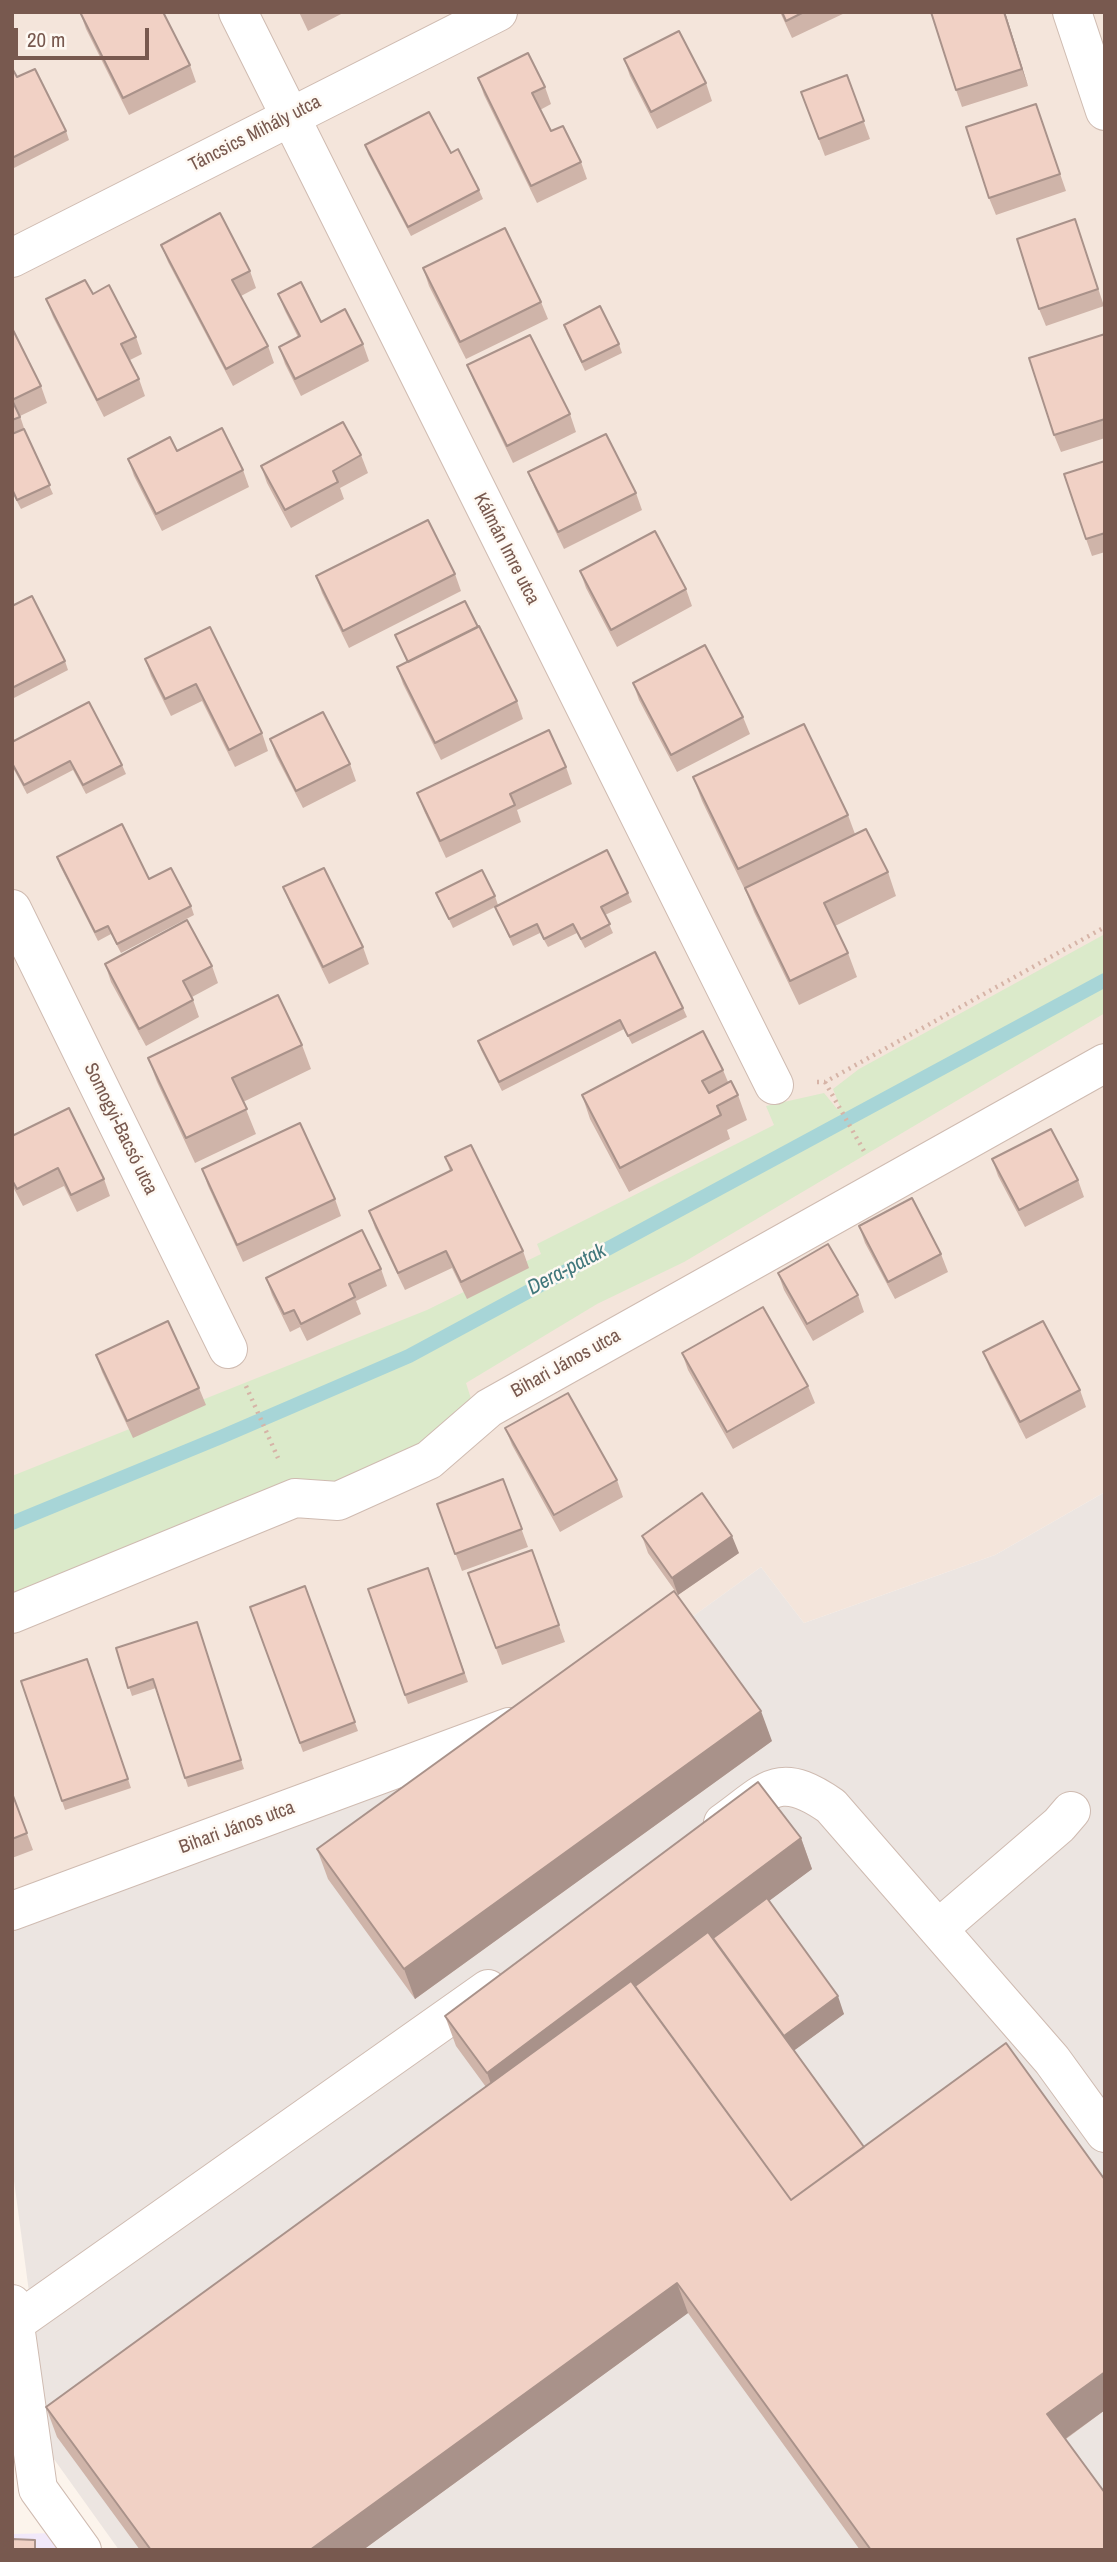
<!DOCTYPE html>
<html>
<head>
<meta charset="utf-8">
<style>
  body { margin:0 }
  #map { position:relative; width:1117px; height:2562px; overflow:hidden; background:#fcf4ec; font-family:"Archivo Narrow",sans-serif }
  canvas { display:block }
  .frame { position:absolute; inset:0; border:14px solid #78594f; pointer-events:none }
  .scale { position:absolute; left:14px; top:28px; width:135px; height:32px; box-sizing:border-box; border:4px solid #78594f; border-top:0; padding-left:9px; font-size:21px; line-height:24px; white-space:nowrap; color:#78594f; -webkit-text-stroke:5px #fef9f3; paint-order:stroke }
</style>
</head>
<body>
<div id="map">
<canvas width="1117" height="2562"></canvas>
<div class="frame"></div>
<div class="scale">20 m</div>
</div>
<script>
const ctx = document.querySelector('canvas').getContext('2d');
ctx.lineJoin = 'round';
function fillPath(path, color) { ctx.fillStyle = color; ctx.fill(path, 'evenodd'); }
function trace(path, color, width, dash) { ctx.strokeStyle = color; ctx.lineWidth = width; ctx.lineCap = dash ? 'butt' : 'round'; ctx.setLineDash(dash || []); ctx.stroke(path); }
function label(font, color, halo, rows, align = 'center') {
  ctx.font = font + ' "Archivo Narrow",sans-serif'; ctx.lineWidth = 5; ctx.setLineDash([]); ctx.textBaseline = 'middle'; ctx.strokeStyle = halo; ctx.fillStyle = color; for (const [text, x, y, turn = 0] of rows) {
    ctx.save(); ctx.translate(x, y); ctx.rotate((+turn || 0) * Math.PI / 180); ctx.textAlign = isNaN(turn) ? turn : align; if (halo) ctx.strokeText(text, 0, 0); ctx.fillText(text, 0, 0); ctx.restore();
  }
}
const residential = new Path2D(`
  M 12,12 L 1105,12 L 1105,1492 L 995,1555 L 804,1623 L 761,1567 L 616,1672 L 12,1894 Z`);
const industrial = new Path2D(`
  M 1105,1492 L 1105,2550 L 119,2550 L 51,2455 L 12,2166 L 12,1932 L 523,1739 L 761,1567 L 804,1623 L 995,1555 Z`);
const education = new Path2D(`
  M 57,2533 L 66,2550 L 12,2550 L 12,2534 Z`);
const green = new Path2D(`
  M 1105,934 L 1105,1013 L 684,1262 L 597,1304 L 466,1383 L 474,1408 L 422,1444 L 333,1485 L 12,1605 L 12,1476 L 427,1310 L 541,1254 L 537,1244 L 774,1125 L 766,1106 L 824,1093 L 838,1110 L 840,1107 L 833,1089 L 859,1069 Z`);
const stream = new Path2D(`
  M 12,1523 L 221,1437 L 409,1356 L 1105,980`);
const path = new Path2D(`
  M 817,1082 L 825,1082 L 1105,927
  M 825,1082 L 864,1151
  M 246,1386 L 278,1458`);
const minor = new Path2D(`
  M 238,12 L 774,1085
  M 1072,12 L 1105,111
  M 12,258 L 498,12
  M 12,909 L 228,1349
  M 12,1614 L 295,1498 L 338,1501 L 429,1460 L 489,1408 L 1105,1063
  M 723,1823 C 768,1791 778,1769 831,1806 L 1052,2060 L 1105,2133
  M 12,1911 L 509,1727
  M 938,1929 L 1059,1825 L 1071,1811
  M 12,2304 L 38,2489 L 82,2550
  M 15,2323 L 488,1989`);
const wall = new Path2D(`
  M 80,12 L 190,65 L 196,82 L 129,115 L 86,29 Z
  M 299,12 L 345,12 L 308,31 Z
  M 780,12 L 847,12 L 792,38 Z
  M 1005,12 L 1028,86 L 962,107 L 956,90 Z
  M 624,59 L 706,83 L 712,101 L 657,129 L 630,76 Z
  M 12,68 L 17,77 L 66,131 L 69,140 L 12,169 Z
  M 847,75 L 870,139 L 825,156 L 801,92 Z
  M 478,78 L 545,87 L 551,104 L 540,110 L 551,131 L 581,162 L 587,179 L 537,203 L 484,95 Z
  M 1036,104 L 1066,191 L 996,215 L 989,198 Z
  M 365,145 L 451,153 L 479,190 L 483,199 L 411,236 L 368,154 Z
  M 1081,237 L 1104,306 L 1046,326 L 1039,309 Z
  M 161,245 L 250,271 L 256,288 L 241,296 L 268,346 L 274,363 L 233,386 L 168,262 Z
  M 423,268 L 541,302 L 548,319 L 466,359 L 429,286 Z
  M 93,294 L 136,337 L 142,354 L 130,360 L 139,379 L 145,396 L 104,417 L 53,317 L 46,299 Z
  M 278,294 L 321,322 L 363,344 L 369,361 L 301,396 L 285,364 L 279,347 L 298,337 L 285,311 Z
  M 564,325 L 619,344 L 622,353 L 585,371 L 567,334 Z
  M 12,328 L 41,386 L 47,403 L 20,416 L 26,434 L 53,494 L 21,509 L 12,492 Z
  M 1105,334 L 1105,438 L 1061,452 L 1054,435 Z
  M 467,365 L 570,414 L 576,432 L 513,463 L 474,382 Z
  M 177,451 L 243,470 L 249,487 L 162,531 L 134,476 L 128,459 Z
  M 361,455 L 368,473 L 340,488 L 344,499 L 291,528 L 267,483 L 261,466 Z
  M 1105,461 L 1105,552 L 1092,556 L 1086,539 Z
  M 528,472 L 636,493 L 642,510 L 564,549 L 535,489 Z
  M 580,571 L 686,589 L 692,606 L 617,647 L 586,588 Z
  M 455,574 L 461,591 L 349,648 L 322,593 L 316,576 Z
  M 12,606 L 65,661 L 68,670 L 12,699 Z
  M 210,627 L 262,733 L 268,751 L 235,767 L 202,701 L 171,716 L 151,676 L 145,659 Z
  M 478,627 L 517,701 L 523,719 L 441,760 L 403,684 L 397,667 L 407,662 L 395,635 Z
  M 633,683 L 743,717 L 750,734 L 677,772 L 639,700 Z
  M 270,739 L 350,764 L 356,781 L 303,808 L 276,756 Z
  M 12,742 L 122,765 L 126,774 L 86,794 L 73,770 L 27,794 L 12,766 Z
  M 566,767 L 572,784 L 517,810 L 521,822 L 446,858 L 424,811 L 417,793 Z
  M 693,777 L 848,815 L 855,834 L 888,872 L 896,896 L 835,926 L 848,953 L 857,977 L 799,1005 L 754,912 L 747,894 L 702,801 Z
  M 57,857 L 149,879 L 191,906 L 194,915 L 121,953 L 111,934 L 98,941 L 60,866 Z
  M 283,887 L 363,947 L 369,964 L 329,984 L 290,904 Z
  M 436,893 L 495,896 L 498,905 L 628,893 L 632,902 L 605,915 L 613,933 L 585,948 L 577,933 L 548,947 L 540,933 L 513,946 L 495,907 L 453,928 Z
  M 105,964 L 212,966 L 218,983 L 192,997 L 199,1017 L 146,1046 L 111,982 Z
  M 683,1008 L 687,1017 L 632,1044 L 624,1029 L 502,1091 L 481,1050 L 478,1041 Z
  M 302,1045 L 311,1069 L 243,1102 L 256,1134 L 195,1163 L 157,1082 L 148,1058 Z
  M 723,1070 L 728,1082 L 738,1095 L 747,1120 L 727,1130 L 730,1139 L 629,1192 L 590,1119 L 582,1095 Z
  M 12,1136 L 104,1179 L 110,1196 L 77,1212 L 64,1186 L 23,1206 L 12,1185 Z
  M 445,1157 L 523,1251 L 529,1268 L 467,1299 L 452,1268 L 405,1290 L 375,1228 L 369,1211 L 450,1171 Z
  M 992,1159 L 1078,1180 L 1084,1197 L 1025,1227 L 998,1176 Z
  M 202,1169 L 335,1199 L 341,1216 L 243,1262 L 208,1186 Z
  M 859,1226 L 941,1254 L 948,1272 L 895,1299 L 865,1243 Z
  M 381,1269 L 387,1286 L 356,1301 L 361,1314 L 307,1341 L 300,1327 L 290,1332 L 272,1295 L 266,1278 Z
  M 778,1273 L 858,1295 L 864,1312 L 813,1341 L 784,1290 Z
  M 983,1352 L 1080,1390 L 1086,1407 L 1026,1439 L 990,1369 Z
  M 682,1353 L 808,1386 L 815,1403 L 733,1449 L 688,1370 Z
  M 96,1355 L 199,1388 L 206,1405 L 133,1438 L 102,1372 Z
  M 505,1428 L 617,1480 L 623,1497 L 560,1532 L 512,1445 Z
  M 503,1479 L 528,1547 L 462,1571 L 437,1504 Z
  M 642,1536 L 739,1553 L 678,1595 L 648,1553 Z
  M 532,1550 L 565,1642 L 502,1665 L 468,1573 Z
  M 428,1568 L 468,1682 L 408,1704 L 368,1589 Z
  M 305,1586 L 358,1731 L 303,1752 L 250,1607 Z
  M 197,1622 L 244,1769 L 188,1787 L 156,1688 L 132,1696 L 116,1648 Z
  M 87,1659 L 131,1788 L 65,1810 L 21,1681 Z
  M 772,1741 L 415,1999 L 328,1879 L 317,1849 Z
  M 12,1793 L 33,1850 L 12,1858 Z
  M 801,1838 L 812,1869 L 768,1901 L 844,2014 L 794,2050 L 864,2147 L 1105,2180 L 1105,2410 L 1066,2439 L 1105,2550 L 860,2550 L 688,2313 L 363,2550 L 140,2550 L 57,2437 L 46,2407 L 486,2087 L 456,2046 L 445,2016 Z`);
const shadedWall = new Path2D(`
  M 1004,12 L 1005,12 L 1028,86 L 1022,69 Z
  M 732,1536 L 739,1553 L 678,1595 L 672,1578 Z
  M 761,1711 L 772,1741 L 415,1999 L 404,1969 Z
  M 801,1838 L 812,1869 L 498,2103 L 487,2073 Z
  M 838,1996 L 844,2014 L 788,2055 L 782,2038 Z
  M 677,2283 L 688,2313 L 363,2550 L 310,2550 Z
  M 1105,2372 L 1105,2410 L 1058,2444 L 1047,2414 Z`);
const building = new Path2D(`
  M 80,12 L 163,12 L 190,65 L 123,98 Z
  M 782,12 L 804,12 L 786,21 Z
  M 931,12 L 1004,12 L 1022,69 L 956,90 Z
  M 679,31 L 706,83 L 651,112 L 624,59 Z
  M 528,53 L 545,87 L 532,93 L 551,131 L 563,126 L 581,162 L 531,186 L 478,78 Z
  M 12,68 L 17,77 L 35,69 L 66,131 L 12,158 Z
  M 847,75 L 864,121 L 819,139 L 801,92 Z
  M 1036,104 L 1060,174 L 989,198 L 966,127 Z
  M 429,112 L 451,153 L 458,149 L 479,190 L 408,227 L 365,145 Z
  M 220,213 L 250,271 L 232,280 L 268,346 L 226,369 L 161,245 Z
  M 1075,219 L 1098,289 L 1039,309 L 1017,239 Z
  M 505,228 L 541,302 L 460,342 L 423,268 Z
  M 85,280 L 93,294 L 109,285 L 136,337 L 121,344 L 139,379 L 97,400 L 46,299 Z
  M 301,282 L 321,322 L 345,309 L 363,344 L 295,379 L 279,347 L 300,336 L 278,294 Z
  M 600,306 L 619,344 L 582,362 L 564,325 Z
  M 12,328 L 41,386 L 12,400 Z
  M 1105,334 L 1105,419 L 1054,435 L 1029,358 Z
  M 530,335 L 570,414 L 507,446 L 467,365 Z
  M 12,400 L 20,417 L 12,420 Z
  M 343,422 L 361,455 L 333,471 L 338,482 L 285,510 L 261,466 Z
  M 222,428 L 243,470 L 156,514 L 128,459 L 170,437 L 177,451 Z
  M 24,429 L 50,485 L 17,500 L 12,489 L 12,434 Z
  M 606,434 L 636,493 L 558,532 L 528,472 Z
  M 1105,461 L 1105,533 L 1086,539 L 1064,474 Z
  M 428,520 L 455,574 L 343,631 L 316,576 Z
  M 655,531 L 686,589 L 611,630 L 580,571 Z
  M 32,596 L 65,661 L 12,688 L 12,606 Z
  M 465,601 L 478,627 L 408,662 L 395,635 Z
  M 479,626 L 517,701 L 435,743 L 397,667 Z
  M 210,627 L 262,733 L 229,750 L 196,684 L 165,699 L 145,659 Z
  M 705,645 L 743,717 L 671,755 L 633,683 Z
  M 89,702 L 122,765 L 83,785 L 70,761 L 24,785 L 12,763 L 12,742 Z
  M 323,712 L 350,764 L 296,791 L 270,739 Z
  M 804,724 L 848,815 L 738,869 L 693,777 Z
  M 549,730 L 566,767 L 510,794 L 515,805 L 440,841 L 417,793 Z
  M 122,824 L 149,879 L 171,868 L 191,906 L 117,944 L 108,926 L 95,932 L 57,857 Z
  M 866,829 L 888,872 L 824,903 L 848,953 L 790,981 L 745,888 Z
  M 607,850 L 628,893 L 601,907 L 610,924 L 581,939 L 573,924 L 544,939 L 537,924 L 510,937 L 495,907 Z
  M 324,868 L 363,947 L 323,967 L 283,887 Z
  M 482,870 L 495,896 L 449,919 L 436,893 Z
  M 187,920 L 212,966 L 183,981 L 193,1000 L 139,1029 L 105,964 Z
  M 655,952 L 683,1008 L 628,1036 L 620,1020 L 499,1082 L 478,1041 Z
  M 278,995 L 302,1045 L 232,1078 L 247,1109 L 186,1138 L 148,1058 Z
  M 703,1031 L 723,1070 L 702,1081 L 709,1093 L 731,1081 L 738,1095 L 717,1106 L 721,1115 L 620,1168 L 582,1095 Z
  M 69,1108 L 104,1179 L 71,1195 L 58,1168 L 17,1189 L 12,1180 L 12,1136 Z
  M 300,1123 L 335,1199 L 237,1245 L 202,1169 Z
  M 1051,1129 L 1078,1180 L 1019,1210 L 992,1159 Z
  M 471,1145 L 523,1251 L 461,1282 L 446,1251 L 398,1273 L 369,1211 L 452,1170 L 445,1157 Z
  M 912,1198 L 941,1254 L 888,1282 L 859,1226 Z
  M 362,1230 L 381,1269 L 349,1284 L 355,1297 L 301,1324 L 294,1310 L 284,1314 L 266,1278 Z
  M 828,1244 L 858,1295 L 807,1324 L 778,1273 Z
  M 763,1307 L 808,1386 L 727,1432 L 682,1353 Z
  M 168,1321 L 199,1388 L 127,1421 L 96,1355 Z
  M 1043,1321 L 1080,1390 L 1020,1422 L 983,1352 Z
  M 568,1393 L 617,1480 L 554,1515 L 505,1428 Z
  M 503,1479 L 522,1529 L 455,1554 L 437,1504 Z
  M 702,1493 L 732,1536 L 672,1578 L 642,1536 Z
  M 532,1550 L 559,1625 L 496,1648 L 468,1573 Z
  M 428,1568 L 464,1673 L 405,1695 L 368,1589 Z
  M 305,1586 L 355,1722 L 300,1743 L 250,1607 Z
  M 674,1591 L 761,1711 L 404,1969 L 317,1849 Z
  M 197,1622 L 241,1760 L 185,1778 L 153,1679 L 128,1688 L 116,1648 Z
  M 87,1659 L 128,1779 L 62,1801 L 21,1681 Z
  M 758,1782 L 801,1838 L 487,2073 L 445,2016 Z
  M 12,1793 L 27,1833 L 12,1839 Z
  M 767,1898 L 838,1996 L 784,2036 L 713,1938 Z
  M 708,1932 L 864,2147 L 791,2200 L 635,1986 Z
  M 631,1981 L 791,2200 L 1006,2043 L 1105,2180 L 1105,2372 L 1047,2414 L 1105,2493 L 1105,2550 L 871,2550 L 677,2283 L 310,2550 L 151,2550 L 46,2407 Z
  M 12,2539 L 35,2540 L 35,2550 L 12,2550 Z`);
const streetNames = [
  ["Táncsics Mihály utca",255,134,-27],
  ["Kálmán Imre utca",506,549,63],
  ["Somogyi-Bacsó utca",120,1129,64],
  ["Bihari János utca",566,1364,-29],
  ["Bihari János utca",237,1828,-20]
];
const waterNames = [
  ["Dera-patak",567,1270,-28]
];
fillPath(residential, '#f4e5db');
fillPath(industrial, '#ece5e1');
fillPath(education, '#f1e8f9');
fillPath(green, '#dbeaca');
trace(stream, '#a7d5d7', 14);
trace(minor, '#cfbbb1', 40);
trace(path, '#d6b4a7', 4.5, [2, 5]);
trace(minor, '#fff', 38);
fillPath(wall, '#cfb4a9');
fillPath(shadedWall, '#a9928a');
fillPath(building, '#f1d1c5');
trace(building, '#a9928a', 2);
label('19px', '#78594f', '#fef9f3', streetNames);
label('italic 21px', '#42787c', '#fef9f3', waterNames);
</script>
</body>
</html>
